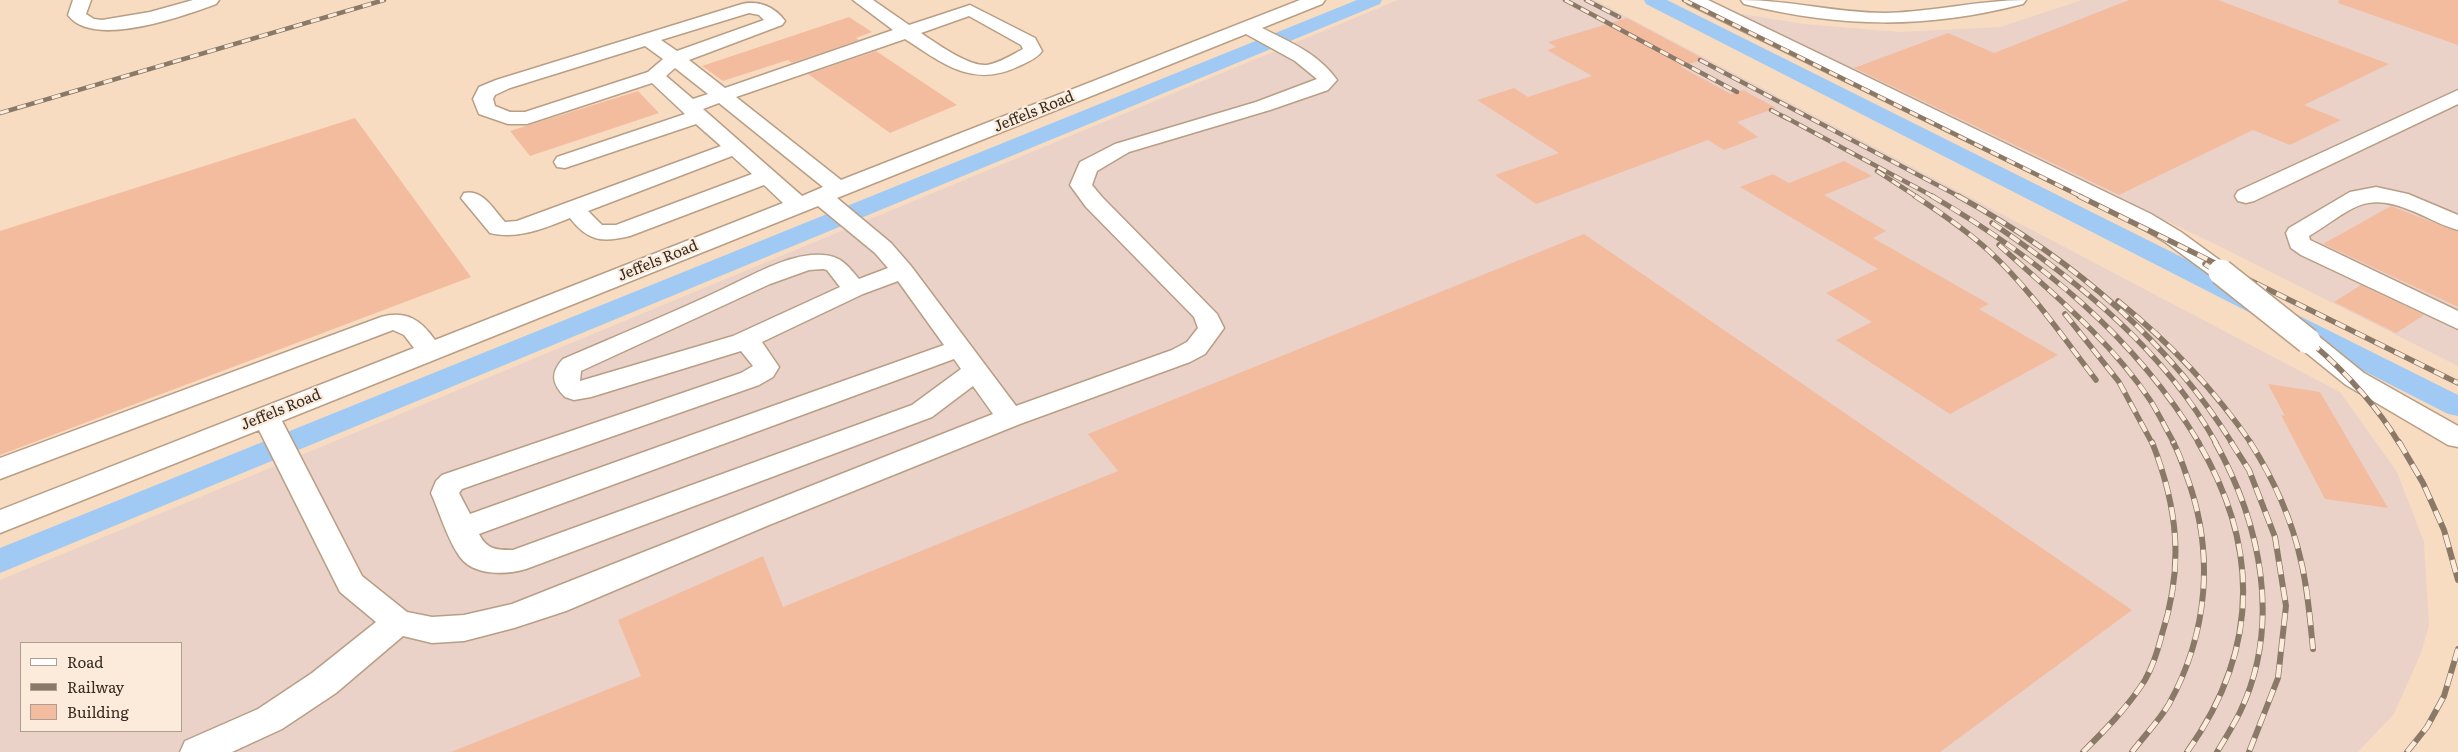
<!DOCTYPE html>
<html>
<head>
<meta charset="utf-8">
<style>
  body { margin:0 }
  #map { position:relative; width:2458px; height:752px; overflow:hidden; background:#f8dcc1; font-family:Literata,serif }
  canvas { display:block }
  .legend { position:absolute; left:20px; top:642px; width:162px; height:90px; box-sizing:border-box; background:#fcebdb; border:1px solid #ad9e91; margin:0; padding:6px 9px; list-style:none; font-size:15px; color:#362b21 }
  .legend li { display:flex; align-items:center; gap:10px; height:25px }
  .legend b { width:25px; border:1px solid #ad9e91 }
</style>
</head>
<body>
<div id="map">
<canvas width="2458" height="752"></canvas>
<ul class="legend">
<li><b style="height:6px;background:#fff"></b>Road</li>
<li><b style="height:6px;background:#8b7967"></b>Railway</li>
<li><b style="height:14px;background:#f3bc9f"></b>Building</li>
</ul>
</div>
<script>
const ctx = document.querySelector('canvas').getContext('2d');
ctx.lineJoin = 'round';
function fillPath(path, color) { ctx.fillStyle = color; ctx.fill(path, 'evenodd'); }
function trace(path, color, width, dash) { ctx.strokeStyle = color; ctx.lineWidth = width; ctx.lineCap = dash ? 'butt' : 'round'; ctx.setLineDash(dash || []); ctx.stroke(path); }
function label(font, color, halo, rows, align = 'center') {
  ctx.font = font + ' Literata,serif'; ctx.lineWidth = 4.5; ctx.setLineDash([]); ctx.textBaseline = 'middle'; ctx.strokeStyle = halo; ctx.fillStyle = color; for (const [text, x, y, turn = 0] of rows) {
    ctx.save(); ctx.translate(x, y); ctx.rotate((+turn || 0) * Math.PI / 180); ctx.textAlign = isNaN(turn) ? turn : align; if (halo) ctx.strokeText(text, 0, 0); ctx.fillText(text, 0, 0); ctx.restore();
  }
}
const industrial = new Path2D(`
  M 1398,0 L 1595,0 L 2340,392 L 2397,472 L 2424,542 L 2429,626 L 2421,653 L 2394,714 L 2358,752 L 0,752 L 0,580 ZM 21,643 L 181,643 L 181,731 L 21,731 Z
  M 2082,0 L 2458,0 L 2458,366 L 2217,245 L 1723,11 L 1804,24 L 1899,32 L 2000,27 Z`);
const canal = new Path2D(`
  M 1357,0 L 1382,0 L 1380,4 L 0,573 L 0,548 Z
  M 1644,0 L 1667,0 L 2458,395 L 2458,416 L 2448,414 L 1646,4 Z`);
const building = new Path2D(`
  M 2129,0 L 2218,0 L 2389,64 L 2304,105 L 2341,120 L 2290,145 L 2253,130 L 2119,195 L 1854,68 L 1948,33 L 1994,53 Z
  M 2339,0 L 2458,0 L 2458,45 L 2338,3 Z
  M 849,17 L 872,32 L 856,38 L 859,40 L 792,63 L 788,60 L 723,81 L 702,66 Z
  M 1627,18 L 1704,59 L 1681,67 L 1731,94 L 1743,90 L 1776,108 L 1737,122 L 1758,137 L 1724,150 L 1708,140 L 1536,204 L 1495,175 L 1559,153 L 1477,100 L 1514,88 L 1528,97 L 1592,76 L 1547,50 L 1556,47 L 1548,42 Z
  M 876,51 L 957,105 L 890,133 L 808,74 Z
  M 638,91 L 659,113 L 530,156 L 510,131 Z
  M 355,118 L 471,277 L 0,455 L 0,231 Z
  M 1844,161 L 1872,176 L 1824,195 L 1886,231 L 1873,238 L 1989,304 L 1979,309 L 2058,355 L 1950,414 L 1836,340 L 1872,322 L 1826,293 L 1878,269 L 1740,187 L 1773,174 L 1789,183 Z
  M 2391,206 L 2458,232 L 2458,307 L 2323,244 Z
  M 1584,234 L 2132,610 L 1940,752 L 451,752 L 641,676 L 618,620 L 763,556 L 783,607 L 1118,471 L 1088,434 Z
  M 2361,285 L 2424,315 L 2396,333 L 2334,302 Z
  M 2268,384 L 2320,392 L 2388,508 L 2325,499 L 2281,415 L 2285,416 Z`);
const minor = new Path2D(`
  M 73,0 L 91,0 L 86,14 L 94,19 L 102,20 L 150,12 L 193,0 L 219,0 L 216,4 C 184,16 92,49 68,15 Z
  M 853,0 L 873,0 L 909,25 L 970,5 L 1035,38 L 1042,51 C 1037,59 1025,63 1017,67 C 972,88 942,63 905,39 L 736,97 L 841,180 L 1300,0 L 1325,0 L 1322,4 L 1262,28 C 1290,42 1319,54 1337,80 L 1328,90 L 1270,110 L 1129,152 L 1097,171 L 1092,185 L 1102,197 L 1217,314 L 1224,328 L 1205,354 L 1190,362 L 1020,424 L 769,525 L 566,611 L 514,628 L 464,641 L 432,643 L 403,636 L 336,693 L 282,729 L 232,752 L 180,752 L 185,741 L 258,709 L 312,673 L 376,622 L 340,592 L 259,430 L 0,533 L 0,510 L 414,348 L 404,335 L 393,330 L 0,479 L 0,458 L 381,317 C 406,310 421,320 435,340 L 783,203 L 764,185 L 630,236 C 602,243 588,241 570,218 C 545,228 517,240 490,233 L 461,198 L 464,193 C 483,189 493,209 505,222 L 517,221 L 721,146 L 696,124 L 565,168 L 557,167 L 554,162 L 557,157 L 685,114 L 652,83 L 527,124 L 508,124 L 479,114 L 473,99 L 479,87 L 496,80 L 742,4 C 759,0 775,7 785,21 L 782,25 L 689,60 L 725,88 L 893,30 ZM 749,13 L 759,15 L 764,20 L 677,51 L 661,40 ZM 969,16 L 1021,45 L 1023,49 C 1012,55 999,63 987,65 C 969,67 936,43 921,33 ZM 1246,34 L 1295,61 L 1317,79 L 1256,102 L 1115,144 L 1080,162 L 1070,185 L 1086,207 L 1194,317 L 1198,328 L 1187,342 L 1172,350 L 1016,406 L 911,266 L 891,243 L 837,198 ZM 645,46 L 663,59 L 648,72 L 525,112 L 510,112 L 495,106 L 493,99 L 495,95 L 510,88 ZM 675,68 L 708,94 L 693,99 L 666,76 ZM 719,103 L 823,187 L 802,196 L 703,109 ZM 732,156 L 752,174 L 616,225 L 602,225 L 588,211 ZM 818,206 L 875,253 L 888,268 L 859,279 C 848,266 841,256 823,255 C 791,252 751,276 723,289 C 670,314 616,336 563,359 C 550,373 552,384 565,397 L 574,400 L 591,397 L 741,351 L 753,366 L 741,373 L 442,475 L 436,481 L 431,493 C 440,513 447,539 460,557 C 474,576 506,575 526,569 L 932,417 L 973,386 L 993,414 L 512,604 L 464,615 L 432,617 L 407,612 L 362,576 L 282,421 ZM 823,269 L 827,270 L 840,287 L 733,336 L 580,381 L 581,371 L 770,284 L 809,270 ZM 898,281 L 944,345 L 470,514 L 459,493 L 462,489 L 759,385 L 773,377 L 779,367 L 762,342 L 863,294 ZM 954,359 L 961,369 L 912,405 L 513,550 C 497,550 487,550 479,534 Z
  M 1685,0 L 1708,0 L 2151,214 L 2181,232 L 2229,267 L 2233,272 L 2229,277 L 2221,279 L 2213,277 L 2165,242 L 2135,224 L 1688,4 Z
  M 1741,0 C 1790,0 1837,13 1885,13 C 1933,12 1979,0 2026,0 L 2023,4 C 1927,29 1841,28 1744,4 Z
  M 2458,90 L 2458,104 L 2254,201 L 2246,203 L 2238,201 L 2235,196 L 2238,191 Z
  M 2376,187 L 2408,194 L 2458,215 L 2458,230 C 2443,226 2429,218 2415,212 C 2363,189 2352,210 2309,236 L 2310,240 L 2458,311 L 2458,329 L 2301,255 L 2291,248 L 2286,233 L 2289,228 L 2350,192 Z
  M 2308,333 L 2317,335 L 2364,373 L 2458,426 L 2458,447 L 2448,445 L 2346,385 L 2299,347 L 2295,341 L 2299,335 Z`);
const railFar2 = new Path2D(`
  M 1565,0 L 1737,92
  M 1586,0 L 1619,17
  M 1684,0 L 2082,197
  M 1700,60 L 1960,197
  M 1771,110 L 1788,119
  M 0,113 L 384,0
  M 1783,116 L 1934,197
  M 1877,171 L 1917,197`);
const railFar1 = new Path2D(`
  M 1915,196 C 1941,213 1966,230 1989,251 C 2030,289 2062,336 2096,380
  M 1932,196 C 2038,258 2135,336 2199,443
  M 1958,196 C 2067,256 2166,337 2232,443
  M 2079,196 L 2458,383
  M 1992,223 C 2079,282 2164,350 2216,443
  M 1999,245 C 2052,293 2110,340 2150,400 C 2159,414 2166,429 2174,443
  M 2205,264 C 2277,312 2354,368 2399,443
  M 2118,301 C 2170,343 2213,388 2251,443
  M 2065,314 L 2119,382 L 2152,443`);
const rail = new Path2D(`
  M 2215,442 C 2261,524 2282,624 2240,712 C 2233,726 2225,739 2217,752
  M 2231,442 L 2249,470 L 2275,537 L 2286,606 L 2278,678 L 2249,752
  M 2250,442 C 2273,478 2292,520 2301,561 C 2308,590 2310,620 2313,649
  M 2399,442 L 2423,483 L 2444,530 L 2458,580
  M 2083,752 C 2105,730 2128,707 2145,680 C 2153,666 2158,650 2162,634 C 2184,566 2178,508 2152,442
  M 2132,752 C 2144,736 2159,721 2169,704 C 2208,633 2215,553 2187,477 C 2183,465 2179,453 2173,442
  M 2187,752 C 2259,651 2261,548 2198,442
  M 2407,752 L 2427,727 L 2444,696 L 2458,649`);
const minorBridge = new Path2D(`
  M 2221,272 L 2308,341`);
const streetNames = [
  ["Jeffels Road",1034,112,-22],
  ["Jeffels Road",658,261,-22],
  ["Jeffels Road",281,410,-22]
];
fillPath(industrial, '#ead2c9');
fillPath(canal, '#a0caf4');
fillPath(building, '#f3bc9f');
trace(minor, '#b89e84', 3);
fillPath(minor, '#fff');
trace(railFar2, '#8b7967', 4.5);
trace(railFar1, '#8b7967', 5.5);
trace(rail, '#8b7967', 6);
trace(railFar2, '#fcebdb', 3, [9]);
trace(railFar1, '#fcebdb', 4, [11]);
trace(rail, '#fcebdb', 4.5, [13]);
trace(minorBridge, '#b89e84', 28, []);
trace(minorBridge, '#fff', 25);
label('15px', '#362b21', '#fcebdb', streetNames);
</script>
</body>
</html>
